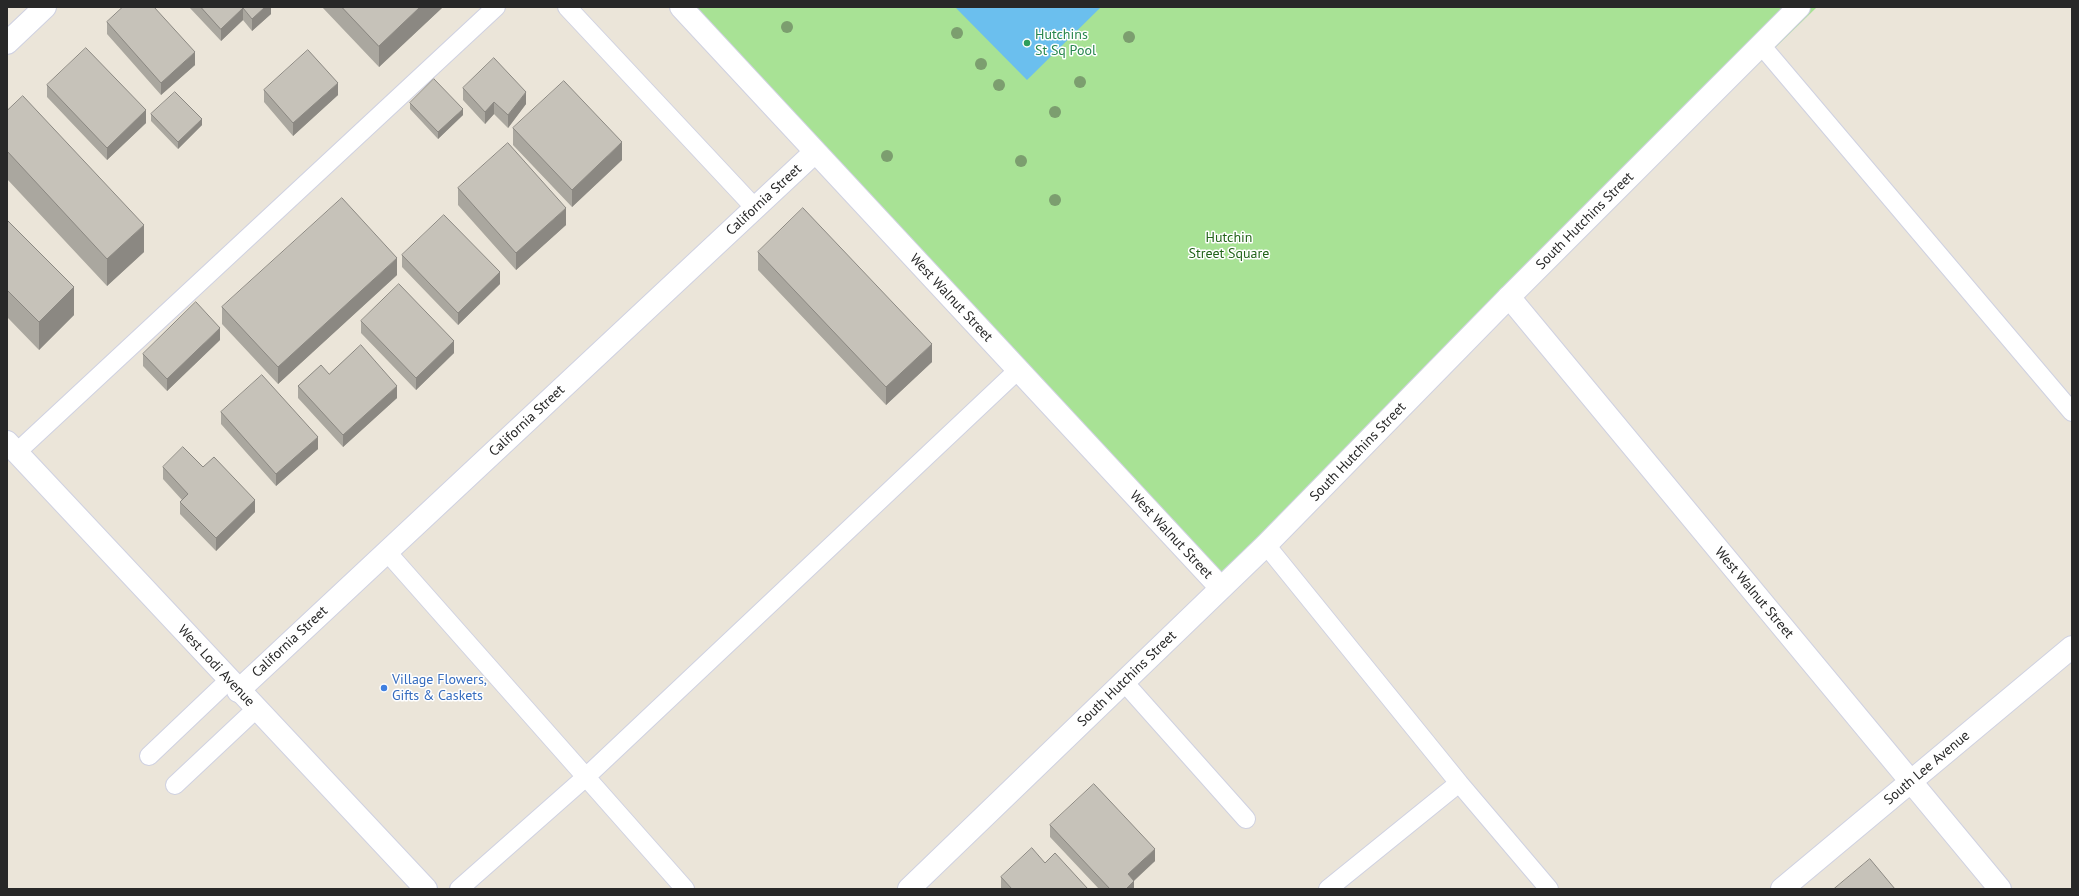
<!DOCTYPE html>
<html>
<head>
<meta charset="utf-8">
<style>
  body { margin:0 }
  #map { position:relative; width:2079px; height:896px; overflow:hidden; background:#ebe5d9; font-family:"PT Sans",sans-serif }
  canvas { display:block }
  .frame { position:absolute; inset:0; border:8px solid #282828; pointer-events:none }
</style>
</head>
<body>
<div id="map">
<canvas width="2079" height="896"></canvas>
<div class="frame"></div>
</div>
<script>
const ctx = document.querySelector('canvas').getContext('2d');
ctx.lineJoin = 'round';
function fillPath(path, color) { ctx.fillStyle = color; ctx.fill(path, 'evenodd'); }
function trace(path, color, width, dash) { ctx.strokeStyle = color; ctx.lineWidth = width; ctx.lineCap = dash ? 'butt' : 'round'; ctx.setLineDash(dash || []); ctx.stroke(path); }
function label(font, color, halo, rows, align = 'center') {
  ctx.font = font + ' "PT Sans",sans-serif'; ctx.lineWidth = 3; ctx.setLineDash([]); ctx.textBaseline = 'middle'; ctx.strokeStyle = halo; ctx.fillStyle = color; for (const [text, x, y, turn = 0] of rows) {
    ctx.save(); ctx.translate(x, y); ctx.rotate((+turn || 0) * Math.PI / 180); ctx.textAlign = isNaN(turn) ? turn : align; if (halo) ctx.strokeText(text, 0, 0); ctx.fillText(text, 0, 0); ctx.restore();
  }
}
const green = new Path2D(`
  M 682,7 L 1817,7 L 1221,588 Z`);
const water = new Path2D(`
  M 955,7 L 1101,7 L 1027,80 Z`);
const lane = new Path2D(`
  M 567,7 L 755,208
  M 1761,45 L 2072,412
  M 17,452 L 496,7
  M 1266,545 L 1459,783 L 1549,889
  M 387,552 L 685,889
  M 1124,682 L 1246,819
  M 149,756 L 229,680
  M 175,785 L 256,709
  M 459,889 L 587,776 L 1018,370
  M 1328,889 L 1459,783`);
const street = new Path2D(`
  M 681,7 L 1221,588
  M 7,43 L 45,7
  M 1509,297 L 2000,889
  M 238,691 L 815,152
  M 1782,889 L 2072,647`);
const secondary = new Path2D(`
  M 7,442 L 426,889
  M 909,889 L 1266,545 L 1509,297 L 1799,7`);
const trees = [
  [787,27],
  [957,33],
  [1129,37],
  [981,64],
  [1080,82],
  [999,85],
  [1055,112],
  [887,156],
  [1021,161],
  [1055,200]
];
const wall = new Path2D(`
  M 189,7 L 271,7 L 271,14 L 252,31 L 243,20 L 221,41 Z
  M 322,7 L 443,7 L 379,67 Z
  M 107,22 L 195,65 L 161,95 L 107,34 Z
  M 47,85 L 146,123 L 107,160 L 47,97 Z
  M 463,88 L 526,104 L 508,128 L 494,114 L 485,124 L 463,100 Z
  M 264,90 L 338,95 L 293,136 L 264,102 Z
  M 410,103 L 463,115 L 438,139 L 410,109 Z
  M 7,111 L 144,252 L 107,286 L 7,179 Z
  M 151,114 L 202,125 L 178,149 L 151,121 Z
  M 513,128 L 622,160 L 572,207 L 513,145 Z
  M 458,188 L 566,225 L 516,270 L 458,205 Z
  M 7,220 L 74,315 L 39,350 L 7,317 Z
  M 758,252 L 932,362 L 886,405 L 758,270 Z
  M 402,255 L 500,284 L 458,325 L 402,267 Z
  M 397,275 L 278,384 L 222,324 L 222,307 Z
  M 361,321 L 454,353 L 416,390 L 361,333 Z
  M 220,340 L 167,391 L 143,366 L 143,354 Z
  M 329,374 L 397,398 L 343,447 L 298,398 L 298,386 Z
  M 221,412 L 318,449 L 276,486 L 221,424 Z
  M 163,467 L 203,467 L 255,512 L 216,551 L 180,514 L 180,502 L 182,500 L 163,479 Z
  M 1050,825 L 1155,861 L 1134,881 L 1134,889 L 1099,889 L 1050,837 Z
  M 1045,863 L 1088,889 L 1001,889 L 1001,877 Z`);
const shadedWall = new Path2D(`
  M 265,7 L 271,7 L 271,14 L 252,31 L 252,19 Z
  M 420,7 L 443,7 L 379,67 L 379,46 Z
  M 243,8 L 243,20 L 221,41 L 221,29 Z
  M 195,52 L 195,65 L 161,95 L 161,83 Z
  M 338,83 L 338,95 L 293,136 L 293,123 Z
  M 526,92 L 526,104 L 508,128 L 508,115 Z
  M 494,102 L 494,114 L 485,124 L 485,112 Z
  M 463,109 L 463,115 L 438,139 L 438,132 Z
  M 146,110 L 146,123 L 107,160 L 107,148 Z
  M 202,119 L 202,125 L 178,149 L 178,142 Z
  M 622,142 L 622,160 L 572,207 L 572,190 Z
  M 566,208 L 566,225 L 516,270 L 516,253 Z
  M 144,225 L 144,252 L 107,286 L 107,259 Z
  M 397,258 L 397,275 L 278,384 L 278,367 Z
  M 500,272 L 500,284 L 458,325 L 458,313 Z
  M 74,287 L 74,315 L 39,350 L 39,322 Z
  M 220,328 L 220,340 L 167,391 L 167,379 Z
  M 454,341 L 454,353 L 416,390 L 416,378 Z
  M 932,344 L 932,362 L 886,405 L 886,387 Z
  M 397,386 L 397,398 L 343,447 L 343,435 Z
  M 318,437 L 318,449 L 276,486 L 276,474 Z
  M 255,500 L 255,512 L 216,551 L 216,538 Z
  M 1155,849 L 1155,861 L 1128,886 L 1128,874 Z
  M 1134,881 L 1134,889 L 1126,889 Z`);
const building = new Path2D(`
  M 123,7 L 154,7 L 195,52 L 161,83 L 107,22 Z
  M 201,7 L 265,7 L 252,19 L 243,8 L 221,29 Z
  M 342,7 L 420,7 L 379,46 Z
  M 86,48 L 146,110 L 107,148 L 47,85 Z
  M 308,50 L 338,83 L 293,123 L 264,90 Z
  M 494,58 L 526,92 L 508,115 L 494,102 L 485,112 L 463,88 Z
  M 434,79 L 463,109 L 438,132 L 410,103 Z
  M 564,81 L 622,142 L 572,190 L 513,128 Z
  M 175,92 L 202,119 L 178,142 L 151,114 Z
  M 23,96 L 144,225 L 107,259 L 7,151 L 7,111 Z
  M 508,143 L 566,208 L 516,253 L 458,188 Z
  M 342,198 L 397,258 L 278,367 L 222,307 Z
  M 803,208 L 932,344 L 886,387 L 758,252 Z
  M 444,215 L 500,272 L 458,313 L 402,255 Z
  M 7,220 L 74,287 L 39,322 L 7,290 Z
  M 399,284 L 454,341 L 416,378 L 361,321 Z
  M 196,302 L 220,328 L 167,379 L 143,354 Z
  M 361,345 L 397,386 L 343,435 L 298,386 L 321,365 L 329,374 Z
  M 262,375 L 318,437 L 276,474 L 221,412 Z
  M 183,447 L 203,467 L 214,457 L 255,500 L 216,538 L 180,502 L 188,494 L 163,467 Z
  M 1094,784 L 1155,849 L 1128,874 L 1134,881 L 1126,889 L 1110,889 L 1050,825 Z
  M 1032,848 L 1045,863 L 1055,853 L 1088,889 L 1012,889 L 1001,877 Z
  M 1870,859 L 1895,889 L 1834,889 Z`);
const markers = [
  [1027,43,4,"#2e9e5b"],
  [384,688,4,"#3f7fe0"]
];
const leisureNames = [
  ["Hutchins",1035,35],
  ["St Sq Pool",1035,51]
];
const streetNames = [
  ["California Street",764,200,-43],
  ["South Hutchins Street",1585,221,-45],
  ["West Walnut Street",951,298,47],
  ["California Street",527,421,-43],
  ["South Hutchins Street",1358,452,-46],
  ["West Walnut Street",1171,535,47],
  ["West Walnut Street",1754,593,50],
  ["California Street",290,642,-43],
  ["West Lodi Avenue",216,666,47],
  ["South Hutchins Street",1127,679,-44],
  ["South Lee Avenue",1927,768,-40]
];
const parkNames = [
  ["Hutchin",1229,238],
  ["Street Square",1229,254]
];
const shopNames = [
  ["Village Flowers,",392,680],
  ["Gifts & Caskets",392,696]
];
fillPath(green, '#a8e295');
fillPath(water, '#6bbfee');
trace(lane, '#cfd1e1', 20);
trace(street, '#cfd1e1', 24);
trace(secondary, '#cfd1e1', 24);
trace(lane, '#fff', 18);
trace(street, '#fff', 22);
trace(secondary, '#fff', 22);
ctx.fillStyle = '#7c9e6f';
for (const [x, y] of trees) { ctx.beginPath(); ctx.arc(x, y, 6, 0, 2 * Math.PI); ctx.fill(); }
fillPath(wall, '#aaa79f');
fillPath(shadedWall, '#8b8882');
fillPath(building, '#c6c2b9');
trace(building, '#8b8882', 1);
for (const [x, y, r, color] of markers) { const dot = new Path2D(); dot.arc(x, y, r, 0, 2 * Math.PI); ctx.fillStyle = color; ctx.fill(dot); trace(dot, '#fff', 1.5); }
label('14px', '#27864d', '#fff', leisureNames, 'left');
label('14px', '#282828', '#fff', streetNames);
label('14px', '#226419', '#fff', parkNames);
label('14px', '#366cbe', '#fff', shopNames, 'left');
</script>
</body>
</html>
